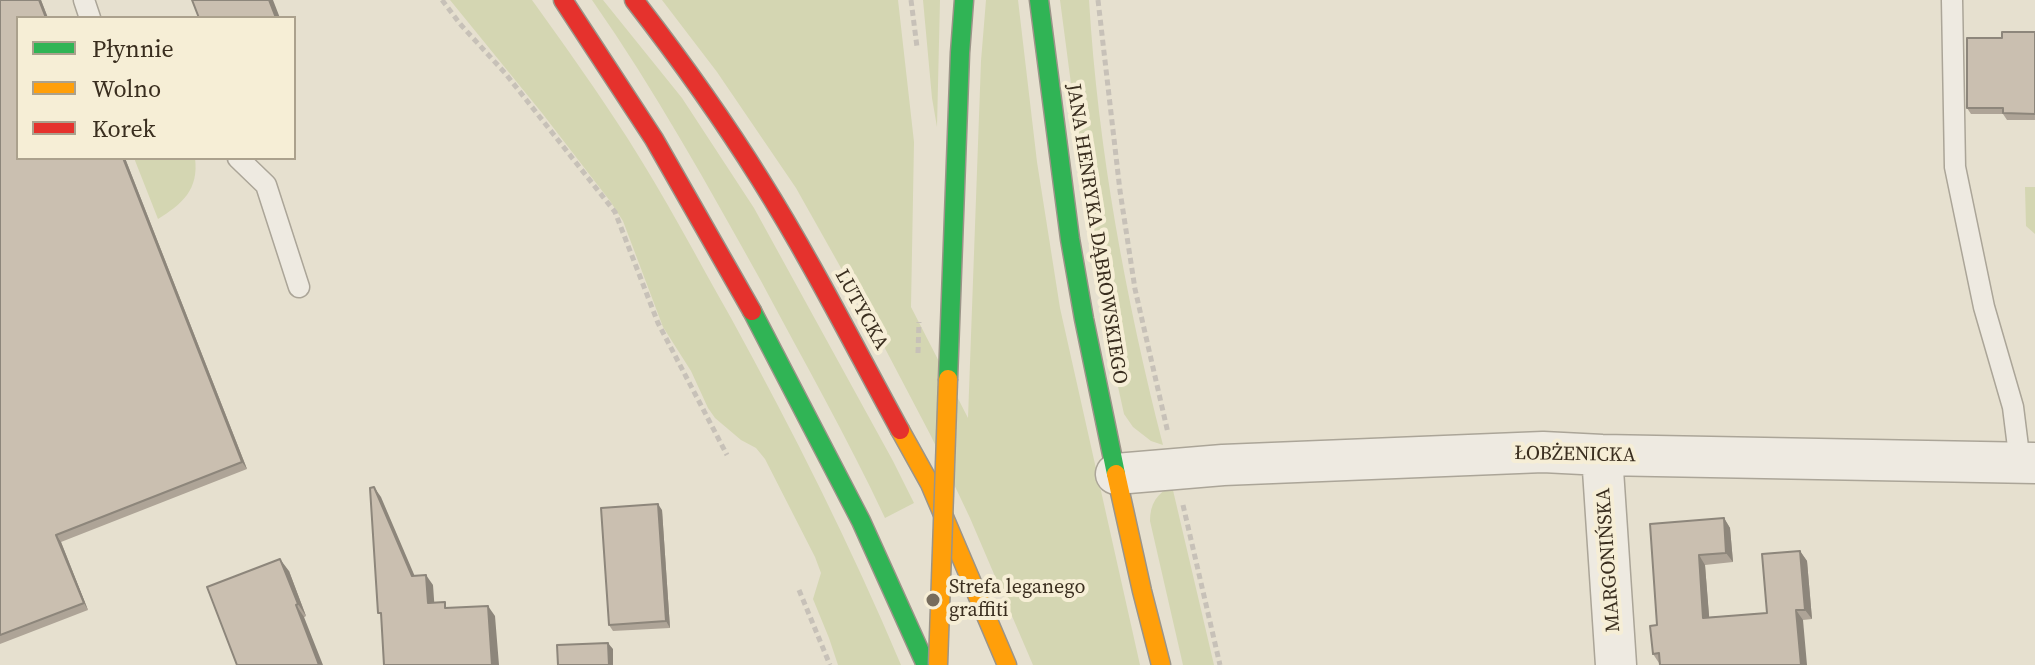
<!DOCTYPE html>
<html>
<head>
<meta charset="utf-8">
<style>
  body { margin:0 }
  #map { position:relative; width:2035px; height:665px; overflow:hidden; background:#e6e0cf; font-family:"Source Serif 4",serif }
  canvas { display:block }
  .legend { position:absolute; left:16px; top:16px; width:280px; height:144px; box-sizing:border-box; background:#f6eed6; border:2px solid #aba18d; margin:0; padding:10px 14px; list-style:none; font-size:24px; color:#3a2e1f }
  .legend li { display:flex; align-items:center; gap:16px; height:40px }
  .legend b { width:40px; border:2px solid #aba18d }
</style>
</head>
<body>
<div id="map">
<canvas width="2035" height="665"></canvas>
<ul class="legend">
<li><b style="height:10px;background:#30b455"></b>Płynnie</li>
<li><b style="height:10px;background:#ff9f0a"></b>Wolno</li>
<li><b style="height:10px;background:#e5322d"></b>Korek</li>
</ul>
</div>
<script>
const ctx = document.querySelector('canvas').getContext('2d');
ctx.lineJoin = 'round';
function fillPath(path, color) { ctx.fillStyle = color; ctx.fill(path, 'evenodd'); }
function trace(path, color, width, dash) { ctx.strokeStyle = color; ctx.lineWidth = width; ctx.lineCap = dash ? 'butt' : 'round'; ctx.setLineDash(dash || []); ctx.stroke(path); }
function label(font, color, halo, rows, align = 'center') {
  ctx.font = font + ' "Source Serif 4",serif'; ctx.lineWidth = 8; ctx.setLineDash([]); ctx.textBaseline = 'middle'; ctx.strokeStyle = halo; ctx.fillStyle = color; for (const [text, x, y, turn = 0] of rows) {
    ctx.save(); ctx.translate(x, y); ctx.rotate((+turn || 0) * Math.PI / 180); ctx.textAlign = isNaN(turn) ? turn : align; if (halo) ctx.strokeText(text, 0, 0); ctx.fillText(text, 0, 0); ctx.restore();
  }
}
const green = new Path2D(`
  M 450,0 L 532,0 C 565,46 598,92 628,139 C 665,197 697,258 731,318 C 793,431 851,546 901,665 L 838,665 L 829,638 L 813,599 L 821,573 L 815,557 L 765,459 L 756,448 L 741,440 L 715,418 L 708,408 L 691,371 L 663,327 L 623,221 L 610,201 L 542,113 Z
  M 592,0 L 603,0 L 682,98 L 754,208 L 893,461 L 914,503 L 885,518 C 847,437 803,360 761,281 C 708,186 655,90 592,0 Z
  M 662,0 L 898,0 L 914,142 L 911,307 L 968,418 L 981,61 L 986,0 L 1018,0 L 1037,162 L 1060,308 L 1140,665 L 1033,665 L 970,518 L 931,436 L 868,316 L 796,188 L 717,72 Z
  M 923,0 L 940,0 L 937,127 L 932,98 Z
  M 1060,0 L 1089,0 C 1098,150 1126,300 1163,445 L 1151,441 L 1133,427 L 1124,414 L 1117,382 L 1089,221 Z
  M 134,158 L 195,158 C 199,190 182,204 158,219 Z
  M 2025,187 L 2035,187 L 2035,234 L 2026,226 Z
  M 1172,486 L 1214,665 L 1183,665 L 1150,521 C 1150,504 1157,493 1172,486 Z`);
const path = new Path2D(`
  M 442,0 L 461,25 L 505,73 L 615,212 L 658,323 L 727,455
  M 911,0 L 917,47
  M 1098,0 L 1120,191 L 1135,289 L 1168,433
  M 1183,505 L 1220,665
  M 799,590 L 830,665`);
const lane = new Path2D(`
  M 84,0 L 90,18
  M 1952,0 L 1955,167 L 1984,307 L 2013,407 L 2020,463
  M 238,158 L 266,185 L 299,287`);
const street = new Path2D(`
  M 1602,455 L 1616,665
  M 1116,474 L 1223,465 L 1543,452 L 1602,455 L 2035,463`);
const fast = new Path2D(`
  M 1039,0 L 1070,239 L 1084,319 L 1116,474
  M 752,311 L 861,521 L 926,665
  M 948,379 L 960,53 L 964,0`);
const slow = new Path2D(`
  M 900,430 L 930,484 L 1007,665
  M 1116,474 L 1142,591 L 1161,665`);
const jam = new Path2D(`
  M 563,0 L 654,139 L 752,311
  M 634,0 C 679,58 722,118 760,179 C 811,260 854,346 900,430`);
const pathBridge = new Path2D(`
  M 918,353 L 919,322`);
const slowBridge = new Path2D(`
  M 938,665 L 948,379`);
const wall = new Path2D(`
  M 0,0 L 41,0 L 48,18 L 18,158 L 125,158 L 247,469 L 61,542 L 88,610 L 0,644 Z
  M 2035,32 L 2035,120 L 2007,120 L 2003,114 L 1971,114 L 1967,108 L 2002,38 Z
  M 662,510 L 670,628 L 613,631 L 609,625 Z
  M 1724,518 L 1730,528 L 1733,562 L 1705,565 L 1709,617 L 1767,613 L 1800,551 L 1807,561 L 1812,619 L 1803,620 L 1659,663 L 1653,654 L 1657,625 L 1650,524 Z
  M 289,571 L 306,616 L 237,665 Z`);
const shadedWall = new Path2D(`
  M 39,0 L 41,0 L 48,18 L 46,18 Z
  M 269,0 L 273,0 L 280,18 L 276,18 Z
  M 123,158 L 125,158 L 247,469 L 242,462 Z
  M 374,487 L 381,497 L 419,586 L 412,576 Z
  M 658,504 L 662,510 L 670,628 L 666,621 Z
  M 1724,518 L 1730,528 L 1733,562 L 1726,553 Z
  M 56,535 L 61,542 L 88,610 L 84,603 Z
  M 1800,551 L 1807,561 L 1812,619 L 1805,610 Z
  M 1699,555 L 1705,565 L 1710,627 L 1703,618 Z
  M 280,559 L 289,571 L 306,616 L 298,604 Z
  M 426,575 L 433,585 L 435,613 L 428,603 Z
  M 296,605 L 304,617 L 323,665 L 319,665 Z
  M 488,606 L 495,616 L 499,665 L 492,665 Z
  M 1796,610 L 1803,620 L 1807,665 L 1801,665 Z
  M 608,643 L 613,649 L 613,665 L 609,665 Z`);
const building = new Path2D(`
  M 0,0 L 39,0 L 46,18 L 18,18 L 18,158 L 123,158 L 242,462 L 56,535 L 84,603 L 0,635 Z
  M 192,0 L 269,0 L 276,18 L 199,18 Z
  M 2002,32 L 2035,32 L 2035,114 L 2003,113 L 2003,108 L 1967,108 L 1967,38 L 2002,38 Z
  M 374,487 L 412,576 L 426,575 L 428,603 L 445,602 L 445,608 L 488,606 L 492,665 L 384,665 L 381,613 L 378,613 L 370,488 Z
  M 658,504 L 666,621 L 609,625 L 601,508 Z
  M 1724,518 L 1726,553 L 1699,555 L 1703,618 L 1767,613 L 1762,554 L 1800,551 L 1805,610 L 1796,610 L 1801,665 L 1660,665 L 1659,653 L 1653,654 L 1650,626 L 1657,625 L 1650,524 Z
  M 280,559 L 298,604 L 296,605 L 319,665 L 237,665 L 207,587 Z
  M 608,643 L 609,665 L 558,665 L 557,645 Z`);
const markers = [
  [933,600,8,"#766c5d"]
];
const streetNames = [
  ["JANA HENRYKA DĄBROWSKIEGO",1096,234,81],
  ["LUTYCKA",861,310,61],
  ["ŁOBŻENICKA",1575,455,1],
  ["MARGONIŃSKA",1609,560,-94]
];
const poiNames = [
  ["Strefa leganego",949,588],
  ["graffiti",949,611]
];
fillPath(green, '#d4d6b2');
trace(lane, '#aba598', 23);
trace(street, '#aba598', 43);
trace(fast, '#9b9488', 21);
trace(slow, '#9b9488', 21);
trace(jam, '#9b9488', 21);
trace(path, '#c7c1b8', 5, [6, 4]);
trace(lane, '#eeeae1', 20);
trace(street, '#eeeae1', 40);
trace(fast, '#30b455', 18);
trace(slow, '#ff9f0a', 18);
trace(jam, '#e5322d', 18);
trace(slowBridge, '#9b9488', 21, []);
trace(pathBridge, '#c7c1b8', 5, [6, 4]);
trace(slowBridge, '#ff9f0a', 18);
fillPath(wall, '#aea497');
fillPath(shadedWall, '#8d867b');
fillPath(building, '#cabfb0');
trace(building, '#8d867b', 2);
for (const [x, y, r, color] of markers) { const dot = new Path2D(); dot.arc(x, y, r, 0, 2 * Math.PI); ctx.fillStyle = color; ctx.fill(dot); trace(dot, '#f6eed6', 3); }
label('20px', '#3a2e1f', '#f6eed6', streetNames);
label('20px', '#3a2e1f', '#f6eed6', poiNames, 'left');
</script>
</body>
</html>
